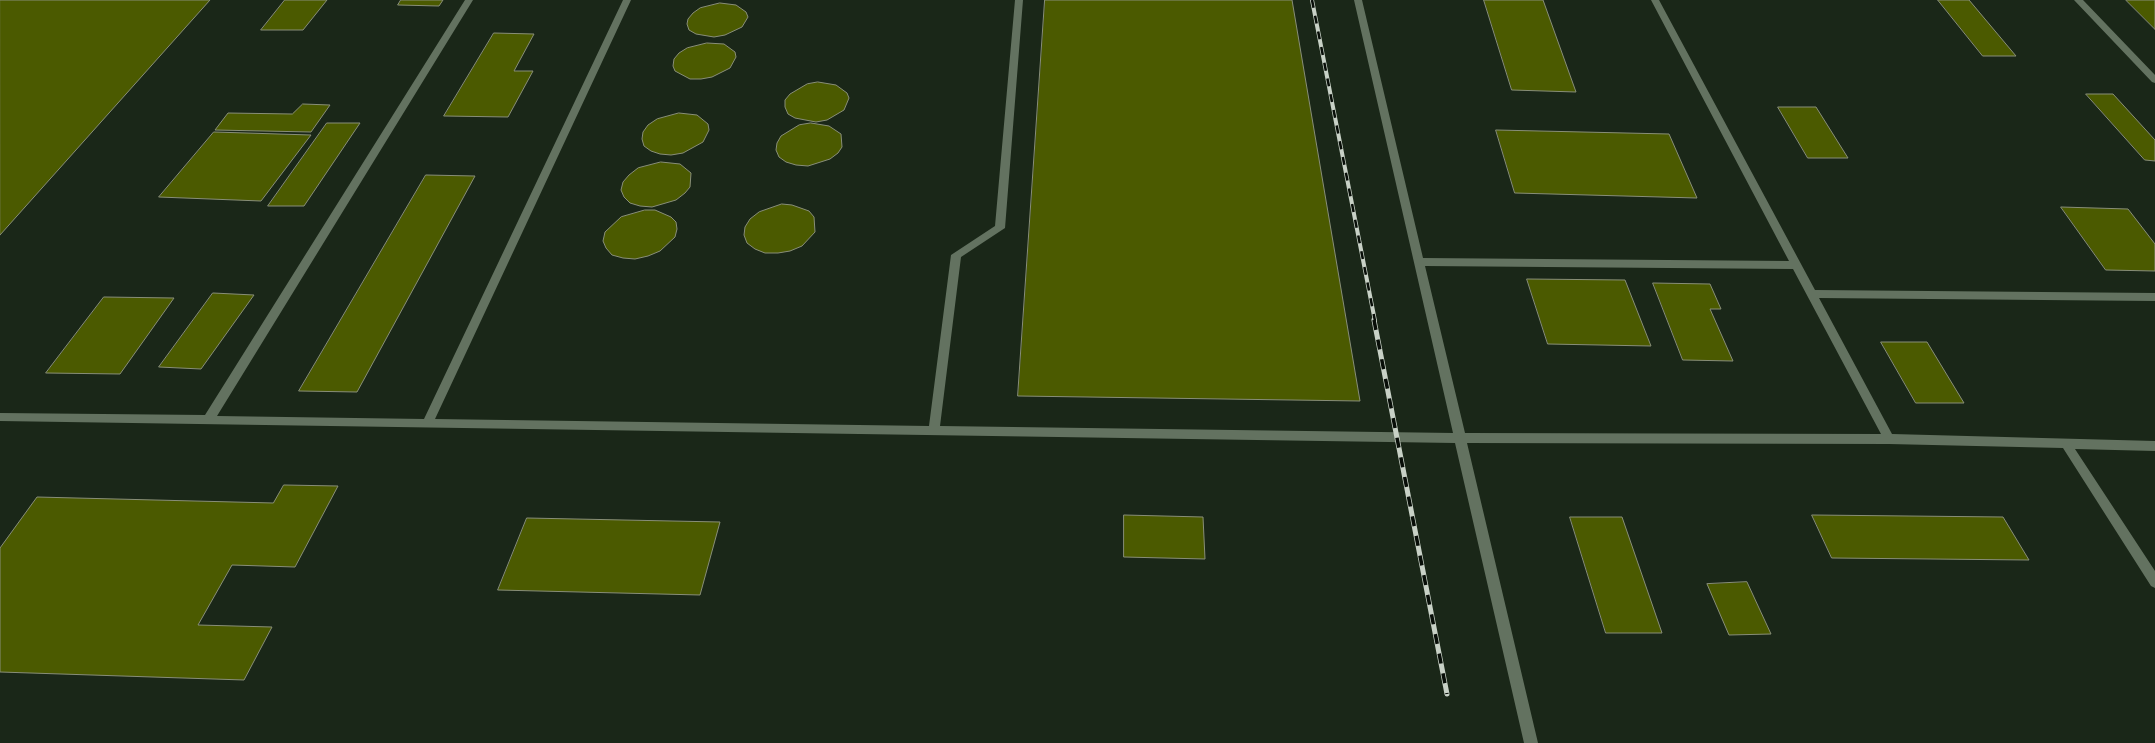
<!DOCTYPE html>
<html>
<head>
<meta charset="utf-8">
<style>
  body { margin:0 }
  canvas { display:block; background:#1a2718 }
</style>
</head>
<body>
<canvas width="2155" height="743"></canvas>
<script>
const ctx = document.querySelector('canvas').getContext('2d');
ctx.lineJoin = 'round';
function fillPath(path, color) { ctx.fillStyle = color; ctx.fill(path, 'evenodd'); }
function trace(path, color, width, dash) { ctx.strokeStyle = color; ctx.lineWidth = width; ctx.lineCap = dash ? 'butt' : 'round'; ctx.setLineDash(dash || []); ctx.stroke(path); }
const building = new Path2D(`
  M 0,0 L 210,0 L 0,235 Z
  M 285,0 L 327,0 L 303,30 L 261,30 Z
  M 401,0 L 443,0 L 439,6 L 398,5 Z
  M 1045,0 L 1292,0 L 1360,401 L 1018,396 Z
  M 1484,0 L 1543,0 L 1576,92 L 1512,90 Z
  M 1938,0 L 1969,0 L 2016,56 L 1983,56 Z
  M 2126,0 L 2155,0 L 2155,29 Z
  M 720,3 L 736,5 L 746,12 L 748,17 L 742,27 L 725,35 L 714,37 L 696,34 L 689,30 L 687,24 L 688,19 L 693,13 L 700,8 Z
  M 494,33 L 534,34 L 514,71 L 533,71 L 508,117 L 444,116 Z
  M 707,43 L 724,44 L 735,52 L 736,57 L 730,68 L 712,77 L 701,79 L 690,79 L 675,71 L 673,66 L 674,59 L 679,53 L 687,48 Z
  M 818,82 L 836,85 L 847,93 L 849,98 L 844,110 L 827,120 L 816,122 L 795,118 L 788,114 L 785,107 L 785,100 L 790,94 L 807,84 Z
  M 2086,94 L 2113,94 L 2155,140 L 2155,161 L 2145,160 Z
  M 303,104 L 330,105 L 311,132 L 215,130 L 228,113 L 292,114 Z
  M 1778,107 L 1816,107 L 1848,158 L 1808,158 Z
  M 679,113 L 697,115 L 708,124 L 709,130 L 703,142 L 683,153 L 671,155 L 660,154 L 651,151 L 644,146 L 642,139 L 643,132 L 648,125 L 657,119 Z
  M 327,123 L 360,123 L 304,206 L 268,206 Z
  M 811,123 L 829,126 L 841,134 L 842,147 L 838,153 L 830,159 L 808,166 L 796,165 L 786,162 L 779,157 L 776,150 L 777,143 L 781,136 L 799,125 Z
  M 1496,130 L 1669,134 L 1697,198 L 1515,193 Z
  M 214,132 L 311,135 L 261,201 L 159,197 Z
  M 661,162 L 680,164 L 691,173 L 690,187 L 685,193 L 676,200 L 652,207 L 640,206 L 630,203 L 624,197 L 621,190 L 623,182 L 629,175 L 638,168 Z
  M 426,175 L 475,176 L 357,392 L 299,391 Z
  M 782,204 L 792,205 L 809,211 L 814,217 L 815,232 L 802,246 L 790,251 L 778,253 L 765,253 L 755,249 L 747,243 L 744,235 L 745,227 L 750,219 L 759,212 Z
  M 2061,207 L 2128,209 L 2155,244 L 2155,271 L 2106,270 Z
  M 645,210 L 655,210 L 671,217 L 676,222 L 677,229 L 675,237 L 660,251 L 648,256 L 635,259 L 623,258 L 612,255 L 606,248 L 603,241 L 605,232 L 621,217 Z
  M 1527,279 L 1625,280 L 1651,346 L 1548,344 Z
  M 1653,283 L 1710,284 L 1721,309 L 1710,309 L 1733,361 L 1683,360 Z
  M 213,293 L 254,295 L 201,369 L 159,367 Z
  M 104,297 L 174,298 L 120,374 L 46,373 Z
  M 1881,342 L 1927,342 L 1964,403 L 1916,403 Z
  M 284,485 L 338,486 L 295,567 L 232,565 L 198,625 L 272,627 L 244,680 L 0,672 L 0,548 L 37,497 L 273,503 Z
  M 1124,515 L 1203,517 L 1205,559 L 1124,557 Z
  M 1812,515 L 2003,517 L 2029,560 L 1832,558 Z
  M 1570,517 L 1622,517 L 1662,633 L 1606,633 Z
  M 527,518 L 720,522 L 700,595 L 498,590 Z
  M 1747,582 L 1771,634 L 1729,635 L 1707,584 Z`);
const service = new Path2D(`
  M 465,0 L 473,0 L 217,416 L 424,419 L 623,0 L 631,0 L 435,419 L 929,426 L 951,255 L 995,226 L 1015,0 L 1023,0 L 1005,228 L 961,257 L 940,426 L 1453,433 L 1354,0 L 1362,0 L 1423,258 L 1789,261 L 1651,0 L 1659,0 L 1815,290 L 2155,293 L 2155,301 L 1819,298 L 1892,434 L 2155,441 L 2155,451 L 2075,449 L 2155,571 L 2155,588 L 2151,586 L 2063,448 L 1889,444 L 1467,443 L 1538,743 L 1524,743 L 1455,443 L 0,421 L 0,413 L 205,415 ZM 1425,266 L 1793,269 L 1881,434 L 1465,433 Z
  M 2074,0 L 2083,0 L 2155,75 L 2155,83 L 2152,82 Z`);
const railFar1 = new Path2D(`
  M 1312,0 L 1375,321`);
const rail = new Path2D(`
  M 1374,320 L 1447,694`);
fillPath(building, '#4b5a00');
trace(building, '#888e78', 1);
fillPath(service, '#637260');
trace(railFar1, '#c8d1c6', 4);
trace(rail, '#c8d1c6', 5);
trace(railFar1, '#080e08', 2.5, [8]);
trace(rail, '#080e08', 3.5, [10]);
</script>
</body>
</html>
